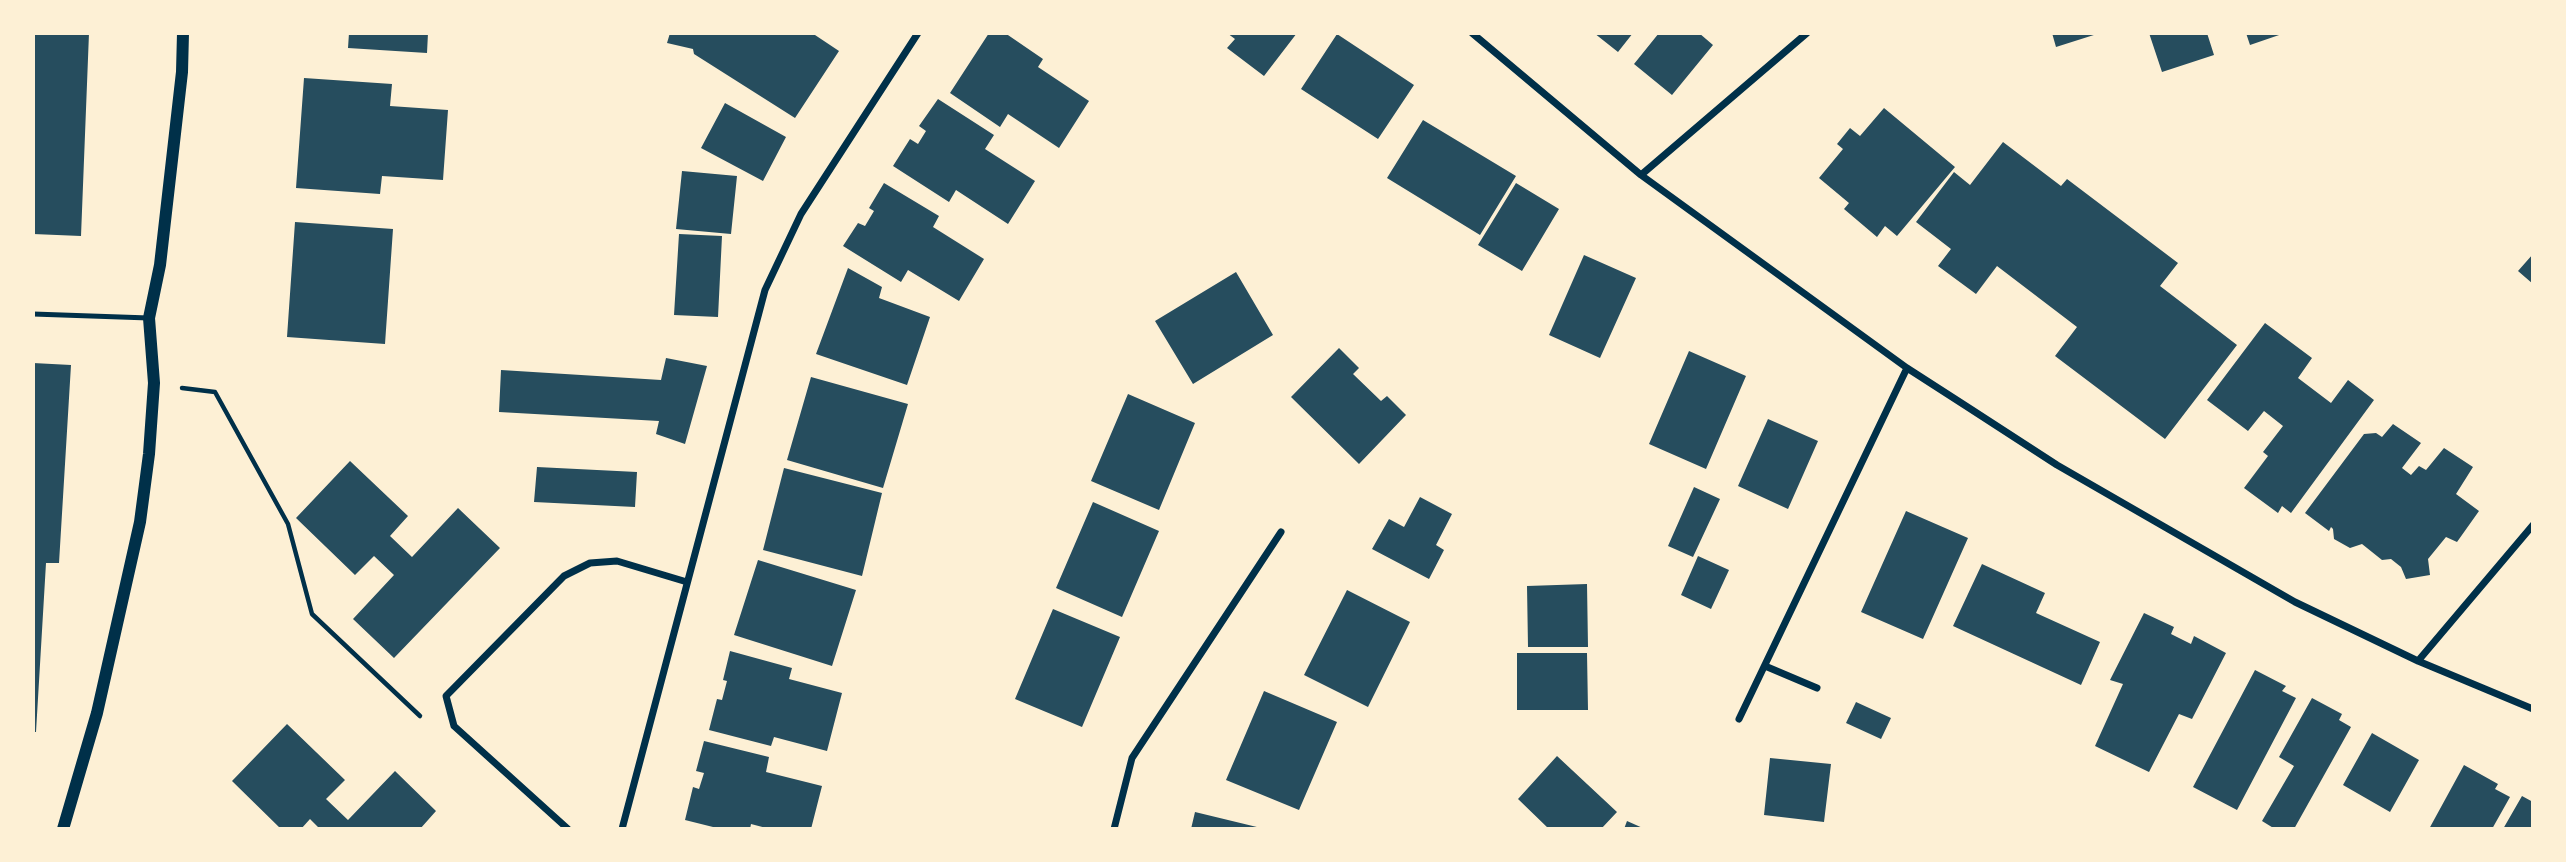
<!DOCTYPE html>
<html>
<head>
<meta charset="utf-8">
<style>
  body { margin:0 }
  #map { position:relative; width:2566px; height:862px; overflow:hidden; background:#fdf0d5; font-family:Figtree,sans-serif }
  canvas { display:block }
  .frame { position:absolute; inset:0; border:35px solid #fdf0d5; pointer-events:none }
</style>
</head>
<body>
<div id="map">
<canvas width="2566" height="862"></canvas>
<div class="frame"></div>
</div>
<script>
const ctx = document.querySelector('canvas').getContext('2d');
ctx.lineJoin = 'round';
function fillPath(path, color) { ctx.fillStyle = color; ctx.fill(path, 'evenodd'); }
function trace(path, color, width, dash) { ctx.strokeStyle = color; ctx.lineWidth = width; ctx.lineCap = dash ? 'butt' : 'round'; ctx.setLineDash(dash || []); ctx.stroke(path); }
const building = new Path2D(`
  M 33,33 L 89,33 L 81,236 L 33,234 Z
  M 349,33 L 428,33 L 427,53 L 348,48 Z
  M 670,33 L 812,33 L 839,51 L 795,118 L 694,54 L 693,49 L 667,43 Z
  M 989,33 L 1005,33 L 1043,59 L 1038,67 L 1089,101 L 1059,148 L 1008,114 L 1000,127 L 950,93 Z
  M 1227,33 L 1297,33 L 1264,76 L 1227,48 L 1235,39 Z
  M 1594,33 L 1633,33 L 1618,52 Z
  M 1659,33 L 1699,33 L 1713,45 L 1672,95 L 1634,64 Z
  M 2052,33 L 2097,33 L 2097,34 L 2056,47 Z
  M 2149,33 L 2207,33 L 2214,55 L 2162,72 Z
  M 2246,33 L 2282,33 L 2282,34 L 2250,45 Z
  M 1337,34 L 1414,85 L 1378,139 L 1301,89 Z
  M 304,78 L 392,84 L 390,106 L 448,110 L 443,180 L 382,176 L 380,194 L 296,188 Z
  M 938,99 L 994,135 L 985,149 L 1035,181 L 1008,224 L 956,190 L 949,202 L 893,166 L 910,139 L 918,144 L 926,131 L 919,126 Z
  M 725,103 L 786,137 L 763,181 L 701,148 Z
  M 1884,108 L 1955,167 L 1897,236 L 1885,226 L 1877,237 L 1844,209 L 1849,203 L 1819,178 L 1843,149 L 1837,144 L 1850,128 L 1860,136 Z
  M 1423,120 L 1516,176 L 1480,235 L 1387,178 Z
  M 2003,142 L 2061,186 L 2067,179 L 2178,263 L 2160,286 L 2237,345 L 2165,439 L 2055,356 L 2077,327 L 1997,266 L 1976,294 L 1938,266 L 1951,249 L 1916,222 L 1954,172 L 1970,185 Z
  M 682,171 L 737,176 L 731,234 L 676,229 Z
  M 884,183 L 939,216 L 933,227 L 984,259 L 959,301 L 908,270 L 901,282 L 843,246 L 858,223 L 865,226 L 874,211 L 869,208 Z
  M 1516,183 L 1559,209 L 1522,271 L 1478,245 Z
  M 295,222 L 393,229 L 385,344 L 287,337 Z
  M 679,234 L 722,236 L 718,317 L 674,315 Z
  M 2533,254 L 2533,284 L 2518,271 Z
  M 1584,255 L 1636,278 L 1600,358 L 1549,335 Z
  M 848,268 L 882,287 L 879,298 L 930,317 L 907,385 L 816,354 Z
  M 1236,272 L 1273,335 L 1193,384 L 1155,321 Z
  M 2265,323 L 2312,358 L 2298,378 L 2331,403 L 2348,380 L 2374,400 L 2291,513 L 2282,506 L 2278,513 L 2244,488 L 2268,456 L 2263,452 L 2283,426 L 2264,411 L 2248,431 L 2207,400 Z
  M 1339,348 L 1359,368 L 1353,374 L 1381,401 L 1387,396 L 1406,415 L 1359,464 L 1291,397 Z
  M 1689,351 L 1746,376 L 1706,469 L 1649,444 Z
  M 666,358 L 707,366 L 685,444 L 656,434 L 659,421 L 499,412 L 501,370 L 661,380 Z
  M 33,363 L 71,365 L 59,563 L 46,563 L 36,732 L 33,732 Z
  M 811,377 L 908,404 L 883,488 L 787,460 Z
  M 1128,394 L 1195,423 L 1159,510 L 1091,481 Z
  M 1768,419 L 1818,441 L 1788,509 L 1738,486 Z
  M 2393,424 L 2421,443 L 2402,468 L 2411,475 L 2419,466 L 2426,470 L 2444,448 L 2473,467 L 2456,494 L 2479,511 L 2457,542 L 2446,537 L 2428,559 L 2430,575 L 2406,579 L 2401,567 L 2391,559 L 2382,560 L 2362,544 L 2350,548 L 2334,539 L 2333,529 L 2331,527 L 2329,531 L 2305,513 L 2364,434 L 2376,433 L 2382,437 Z
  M 350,461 L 408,516 L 390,536 L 412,557 L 458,508 L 500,548 L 394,658 L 353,619 L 394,575 L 374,556 L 355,575 L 296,518 Z
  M 537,467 L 637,472 L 635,507 L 534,502 Z
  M 784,468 L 882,493 L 862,576 L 763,550 Z
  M 1694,487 L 1720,499 L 1693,557 L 1668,546 Z
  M 1420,497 L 1452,514 L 1436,545 L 1444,550 L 1429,579 L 1372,549 L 1389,519 L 1404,527 Z
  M 1093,502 L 1159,531 L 1122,617 L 1056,588 Z
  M 1906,511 L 1968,538 L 1923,639 L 1861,612 Z
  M 1698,556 L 1729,570 L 1711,609 L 1681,595 Z
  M 758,560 L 856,590 L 832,666 L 734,635 Z
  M 1982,564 L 2045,593 L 2036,613 L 2100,642 L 2081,685 L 1953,626 Z
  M 1587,584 L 1588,647 L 1528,647 L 1527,586 Z
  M 1347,590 L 1410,622 L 1368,707 L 1304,675 Z
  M 1053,609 L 1120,637 L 1082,727 L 1015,699 Z
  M 2144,613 L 2174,627 L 2171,634 L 2191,644 L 2194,636 L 2226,653 L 2192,719 L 2179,714 L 2149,772 L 2095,746 L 2123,684 L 2110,680 Z
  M 730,651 L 792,668 L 789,679 L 842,693 L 827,751 L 774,737 L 771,746 L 709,730 L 717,699 L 722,700 L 727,681 L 723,680 Z
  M 1517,653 L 1587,653 L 1588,710 L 1517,710 Z
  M 2255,670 L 2286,686 L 2282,691 L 2296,698 L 2237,810 L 2193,787 Z
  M 1264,691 L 1337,722 L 1299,810 L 1226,780 Z
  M 2312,698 L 2342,714 L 2339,720 L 2351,727 L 2294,829 L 2275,829 L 2262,821 L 2294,766 L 2279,757 Z
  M 1856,702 L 1891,718 L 1881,739 L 1846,723 Z
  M 287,724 L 345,780 L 326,799 L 348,820 L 395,771 L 436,811 L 420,829 L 320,829 L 310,819 L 301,829 L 281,829 L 232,781 Z
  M 2372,733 L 2419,760 L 2390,812 L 2343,785 Z
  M 704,741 L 769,757 L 766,772 L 822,786 L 811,829 L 770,829 L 751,824 L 750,829 L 721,829 L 685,820 L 693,787 L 699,789 L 704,773 L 696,771 Z
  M 1557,756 L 1617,812 L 1601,829 L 1549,829 L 1518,799 Z
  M 1770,758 L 1831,764 L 1824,822 L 1764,815 Z
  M 2464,765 L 2498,784 L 2495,789 L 2510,797 L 2492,829 L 2429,829 Z
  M 2522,796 L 2533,802 L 2533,829 L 2503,829 Z
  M 1195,812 L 1261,828 L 1261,829 L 1191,829 Z
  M 1627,821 L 1645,829 L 1624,829 Z`);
const path = new Path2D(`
  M 182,388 L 215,392 L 288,524 L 312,614 L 420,716`);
const service = new Path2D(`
  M 33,314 L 149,318`);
const minor = new Path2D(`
  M 1472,33 L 1641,175 L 1907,368 L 1966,406 L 2057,465 L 2295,602 L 2418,661 L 2533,709
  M 1641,175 L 1807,33
  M 2418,661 L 2533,525
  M 1765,666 L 1817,688
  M 1739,719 L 1907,368
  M 568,829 L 454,726 L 446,696 L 564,576 L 590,563 L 617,561 L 687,582
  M 622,829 L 765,290 L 801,214 L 918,33
  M 1114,829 L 1132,758 L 1281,532`);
const tertiary = new Path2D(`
  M 63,829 L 97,713 L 140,522 L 149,454 L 154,383 L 149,318 L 160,265 L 182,72 L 183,33`);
fillPath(building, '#264d5e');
trace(path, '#003049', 4.5);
trace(service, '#003049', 5);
trace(minor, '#003049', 7);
trace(tertiary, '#003049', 12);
</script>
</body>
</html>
